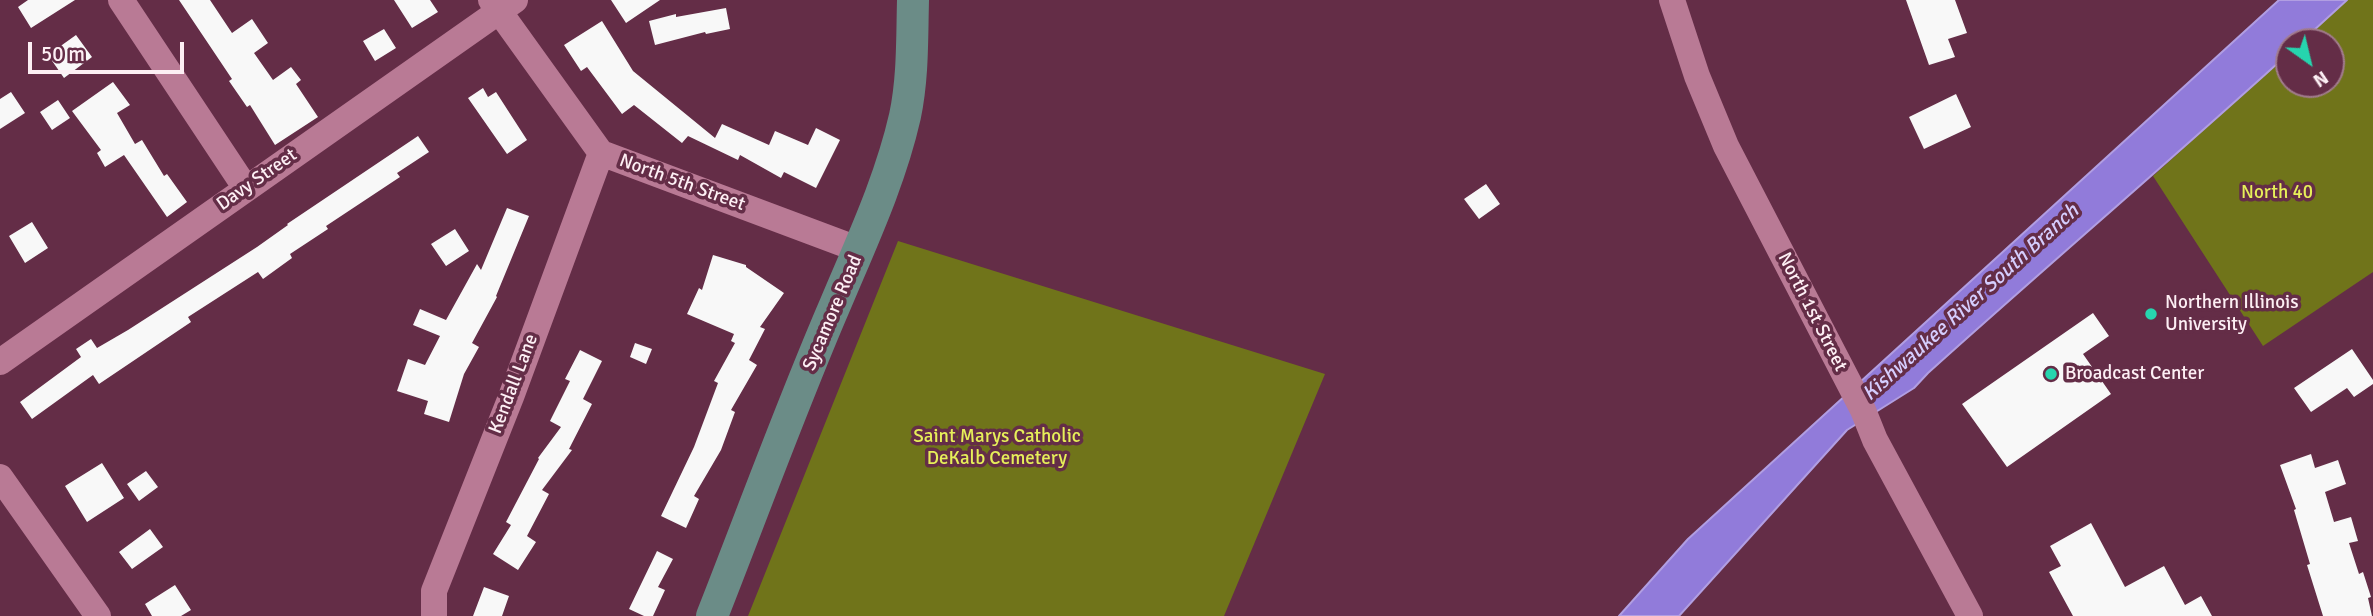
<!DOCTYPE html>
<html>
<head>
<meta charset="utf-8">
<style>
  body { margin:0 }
  #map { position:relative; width:2373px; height:616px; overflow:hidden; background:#642d47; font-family:Signika,sans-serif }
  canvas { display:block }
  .north { position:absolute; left:2275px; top:28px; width:70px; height:70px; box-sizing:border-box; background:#642d47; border:2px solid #a17b8c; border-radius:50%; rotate:146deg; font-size:19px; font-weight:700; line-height:28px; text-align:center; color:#fdeff4 }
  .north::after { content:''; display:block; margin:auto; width:24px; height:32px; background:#26d5ae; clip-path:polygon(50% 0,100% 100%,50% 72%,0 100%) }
  .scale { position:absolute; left:28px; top:42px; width:156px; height:32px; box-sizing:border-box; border:4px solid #fdeff4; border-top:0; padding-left:9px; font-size:21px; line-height:24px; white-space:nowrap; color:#fdeff4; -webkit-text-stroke:5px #642d47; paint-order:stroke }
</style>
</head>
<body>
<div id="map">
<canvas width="2373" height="616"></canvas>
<div class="north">N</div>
<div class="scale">50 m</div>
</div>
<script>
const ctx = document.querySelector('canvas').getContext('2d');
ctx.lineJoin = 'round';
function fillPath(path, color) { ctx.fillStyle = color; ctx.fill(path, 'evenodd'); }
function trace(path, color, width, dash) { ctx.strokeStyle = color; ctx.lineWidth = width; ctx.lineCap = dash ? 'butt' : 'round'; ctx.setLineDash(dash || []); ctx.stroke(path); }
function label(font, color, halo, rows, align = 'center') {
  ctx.font = font + ' Signika,sans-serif'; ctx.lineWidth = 7; ctx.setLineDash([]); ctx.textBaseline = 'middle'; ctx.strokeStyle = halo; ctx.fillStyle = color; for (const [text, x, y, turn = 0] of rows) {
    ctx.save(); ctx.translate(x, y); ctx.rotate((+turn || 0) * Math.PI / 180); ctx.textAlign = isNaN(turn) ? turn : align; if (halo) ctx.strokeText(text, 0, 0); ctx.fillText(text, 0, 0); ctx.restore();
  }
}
const green = new Path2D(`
  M 2347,0 L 2373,0 L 2373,272 L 2263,346 L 2153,176 L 2289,53 L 2289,84 L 2331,84 L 2331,42 L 2301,42 Z
  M 898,241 L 1325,374 L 1224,616 L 748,616 Z`);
const water = new Path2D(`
  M 2279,0 L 2347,0 L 2301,42 L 2289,42 L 2289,53 C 2170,161 2048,265 1928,373 L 1914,388 L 1847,430 L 1679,616 L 1619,616 L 1688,539 Z`);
const building = new Path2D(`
  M 28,0 L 75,0 L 31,28 L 18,7 Z
  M 179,0 L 210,0 L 232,33 L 252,19 L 268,43 L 254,53 L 273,80 L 291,67 L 301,80 L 296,84 L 318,117 L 275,145 L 250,105 L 247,107 L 229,81 L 232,79 Z
  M 394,0 L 430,0 L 438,12 L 412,28 Z
  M 611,0 L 660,0 L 626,23 Z
  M 1906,0 L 1955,0 L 1967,33 L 1948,39 L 1955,57 L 1929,65 Z
  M 726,8 L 730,29 L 706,34 L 705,32 L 655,45 L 649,21 L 676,14 L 676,17 Z
  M 602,21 L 633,71 L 715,138 L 722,124 L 769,145 L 775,131 L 808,145 L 816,128 L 840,140 L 816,188 L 784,172 L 781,178 L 740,155 L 738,160 L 688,136 L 682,143 L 634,105 L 622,114 L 587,67 L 581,71 L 564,45 Z
  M 384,29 L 396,48 L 375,61 L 363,41 Z
  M 76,35 L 92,57 L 64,78 L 48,55 Z
  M 113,82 L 130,105 L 117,113 L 135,144 L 142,140 L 164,176 L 167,174 L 187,202 L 167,217 L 124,155 L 105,167 L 97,153 L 101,150 L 72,111 Z
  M 483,88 L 488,97 L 496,92 L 527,140 L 507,154 L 468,98 Z
  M 11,92 L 25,113 L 0,129 L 0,99 Z
  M 1956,94 L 1971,127 L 1924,149 L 1909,117 Z
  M 58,100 L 70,118 L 52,130 L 40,112 Z
  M 418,136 L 429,152 L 397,173 L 400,177 L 326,226 L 328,229 L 290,254 L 292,258 L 263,279 L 258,272 L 188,317 L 191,322 L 99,384 L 93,375 L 32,419 L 20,402 L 81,357 L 76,349 L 91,339 L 97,348 L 128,330 L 257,247 L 288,225 L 287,224 Z
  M 1486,184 L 1500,204 L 1479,219 L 1464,199 Z
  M 507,208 L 529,216 L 496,296 L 497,297 L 472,343 L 479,347 L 464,374 L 449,422 L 424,414 L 428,401 L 397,391 L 408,359 L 425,365 L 440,336 L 413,325 L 420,309 L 446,320 L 477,264 L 481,270 Z
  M 32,222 L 48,248 L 25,263 L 9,236 Z
  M 455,229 L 469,251 L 446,266 L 431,244 Z
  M 713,255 L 746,265 L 746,267 L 784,293 L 760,327 L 765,329 L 749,360 L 757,365 L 731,410 L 735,412 L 721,450 L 694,496 L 699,499 L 686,528 L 661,516 L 694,447 L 718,383 L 714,381 L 735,343 L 731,341 L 734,334 L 687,314 L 699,288 L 702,290 Z
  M 2093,313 L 2109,336 L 2083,354 L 2111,394 L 2007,467 L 1962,404 Z
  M 635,343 L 652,349 L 646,364 L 630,357 Z
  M 2352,349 L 2373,380 L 2373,384 L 2354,397 L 2347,388 L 2311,412 L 2294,388 Z
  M 580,350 L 602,361 L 583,399 L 592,404 L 569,449 L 572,450 L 542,490 L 549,494 L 527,536 L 536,542 L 518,570 L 493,554 L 511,525 L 506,522 L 539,459 L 538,458 L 561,427 L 550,421 L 570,381 L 565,379 Z
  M 2311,454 L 2315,468 L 2338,460 L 2346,484 L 2325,492 L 2334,522 L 2351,517 L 2358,541 L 2349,543 L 2359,574 L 2363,572 L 2371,597 L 2368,598 L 2372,616 L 2323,616 L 2307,565 L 2310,564 L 2294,510 L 2296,509 L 2280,465 Z
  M 102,463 L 124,498 L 87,522 L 65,486 Z
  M 146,471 L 158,487 L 139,501 L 127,484 Z
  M 2091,523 L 2125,587 L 2164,566 L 2185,605 L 2201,596 L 2212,616 L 2073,616 L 2049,572 L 2061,566 L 2050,546 Z
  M 150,529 L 163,547 L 132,569 L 119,552 Z
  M 657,551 L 673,559 L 658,587 L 665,590 L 653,616 L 644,616 L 629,609 Z
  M 175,585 L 191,610 L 181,616 L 152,616 L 145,604 Z
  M 484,587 L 509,596 L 502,616 L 473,616 Z`);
const minor = new Path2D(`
  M 121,0 L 245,187
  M 491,0 L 601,153 L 860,250
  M 1672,0 L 1697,76 L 1726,146 L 1863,410 L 1875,440 L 1970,616
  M 0,362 L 515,0
  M 0,477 L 98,616
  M 434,616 L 434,591 L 511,397 L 601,153`);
const major = new Path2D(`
  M 712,616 C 753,512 791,407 835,305 C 861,243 890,182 905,116 C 913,78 912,39 913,0`);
const markers = [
  [2151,314,7,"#26d5ae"],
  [2051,374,7,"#26d5ae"]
];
const streetNames = [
  ["Davy Street",257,180,-35],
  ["North 5th Street",682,183,20],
  ["North 1st Street",1812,312,63],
  ["Sycamore Road",833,313,-67],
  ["Kendall Lane",514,384,-69]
];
const parkNames = [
  ["North 40",2277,193],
  ["Saint Marys Catholic",997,437],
  ["DeKalb Cemetery",997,459]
];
const poiNames = [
  ["Northern Illinois",2165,303],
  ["University",2165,325],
  ["Broadcast Center",2065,374]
];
const waterNames = [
  ["Kishwaukee River South Branch",1971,303,-42]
];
fillPath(green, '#70741a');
fillPath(water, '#917bda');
trace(water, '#b19ee2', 2);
fillPath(building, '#f8f8f8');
trace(minor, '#b97a95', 26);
trace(major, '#6b8c87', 32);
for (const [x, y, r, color] of markers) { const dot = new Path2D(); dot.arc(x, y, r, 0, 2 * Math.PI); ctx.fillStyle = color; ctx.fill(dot); trace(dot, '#642d47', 2.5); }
label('19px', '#fdeff4', '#642d47', streetNames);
label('19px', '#e6ef59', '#642d47', parkNames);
label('19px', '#fdeff4', '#642d47', poiNames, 'left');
label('italic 21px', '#d5cdfe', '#642d47', waterNames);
</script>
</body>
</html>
